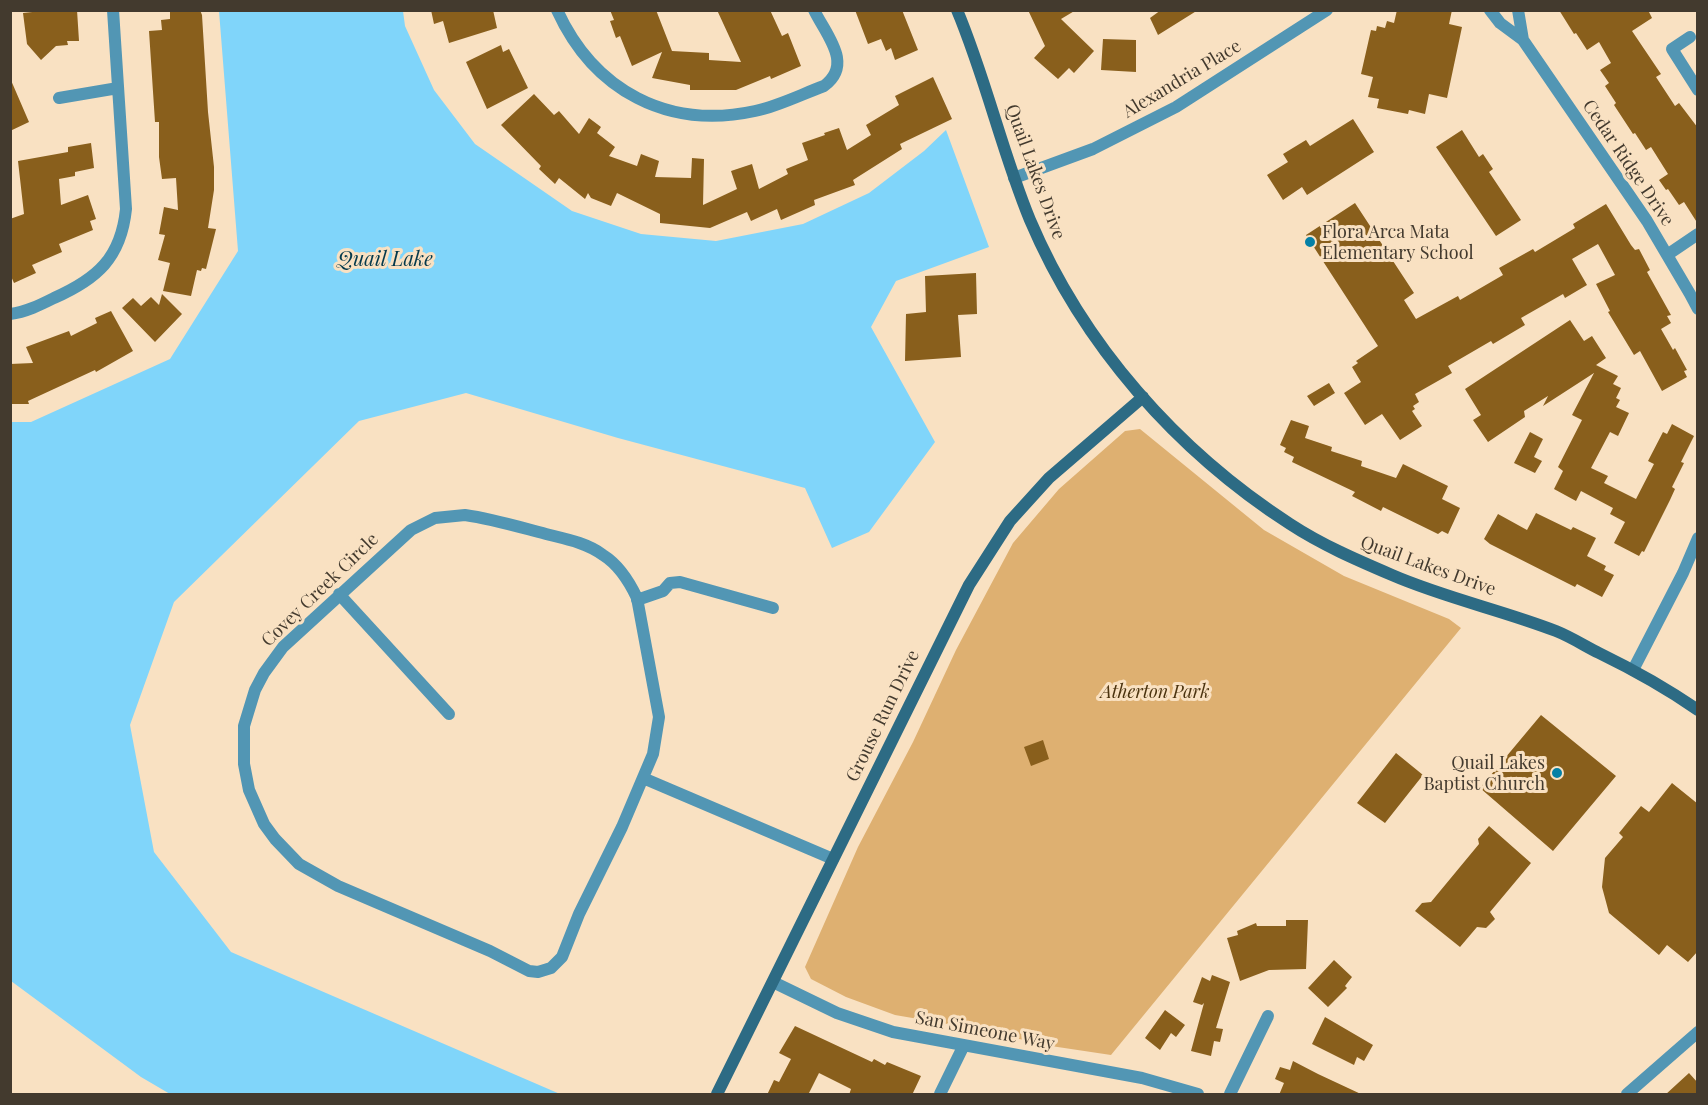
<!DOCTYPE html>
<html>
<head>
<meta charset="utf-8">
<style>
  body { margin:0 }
  #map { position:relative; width:1708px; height:1105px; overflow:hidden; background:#f9e1c2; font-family:"Playfair Display",serif }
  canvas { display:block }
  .frame { position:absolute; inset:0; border:12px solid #433a2e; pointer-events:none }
</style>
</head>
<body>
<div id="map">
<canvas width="1708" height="1105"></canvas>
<div class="frame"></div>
</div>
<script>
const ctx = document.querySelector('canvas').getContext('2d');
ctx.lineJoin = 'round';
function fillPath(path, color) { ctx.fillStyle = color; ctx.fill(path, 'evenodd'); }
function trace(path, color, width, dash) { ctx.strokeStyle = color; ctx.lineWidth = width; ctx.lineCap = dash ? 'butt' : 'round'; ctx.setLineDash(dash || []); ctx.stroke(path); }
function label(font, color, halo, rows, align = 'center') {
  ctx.font = font + ' "Playfair Display",serif'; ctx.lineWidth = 6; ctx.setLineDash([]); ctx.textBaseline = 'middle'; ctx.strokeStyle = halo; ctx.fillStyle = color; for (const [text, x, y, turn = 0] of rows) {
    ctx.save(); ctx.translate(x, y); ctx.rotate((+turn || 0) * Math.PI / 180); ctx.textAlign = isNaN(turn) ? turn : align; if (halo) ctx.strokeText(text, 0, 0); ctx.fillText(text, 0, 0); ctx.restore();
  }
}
const green = new Path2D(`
  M 1140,429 L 1264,530 L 1344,576 L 1449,619 L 1461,628 L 1111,1055 L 1051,1046 L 965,1027 L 895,1015 L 846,997 L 811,979 L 805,967 L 858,847 L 913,742 L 956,650 L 1013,543 L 1059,489 L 1125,431 Z`);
const water = new Path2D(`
  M 219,11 L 403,11 L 405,26 L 434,90 L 475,144 L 572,211 L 641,234 L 716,241 L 803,224 L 869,193 L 924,151 L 946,130 L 989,247 L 896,281 L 871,327 L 935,442 L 869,532 L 832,548 L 805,488 L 618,438 L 466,393 L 359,421 L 174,602 L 130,725 L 154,852 L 231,952 L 560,1094 L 170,1094 L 141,1077 L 11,981 L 11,422 L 31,422 L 170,359 L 238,251 Z`);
const building = new Path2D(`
  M 51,10 L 77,10 L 79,41 L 67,41 L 68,45 L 56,46 L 41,60 L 27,44 L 23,13 Z
  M 170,10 L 200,10 L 202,15 L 208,112 L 214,167 L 214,190 L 208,228 L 216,229 L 206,269 L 202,268 L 201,271 L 197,270 L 191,296 L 163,291 L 170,263 L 158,260 L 165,235 L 159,234 L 164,207 L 178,210 L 176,178 L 162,179 L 159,157 L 159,122 L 155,122 L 149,31 L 162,30 L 161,20 L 170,19 Z
  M 431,10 L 493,10 L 497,28 L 449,43 L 443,21 L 434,24 Z
  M 610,10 L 656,10 L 672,51 L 709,53 L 709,60 L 741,62 L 717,10 L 770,10 L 782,36 L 788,33 L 801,66 L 771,79 L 770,76 L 736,90 L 690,90 L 690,85 L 652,78 L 662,52 L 632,66 L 620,36 L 616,38 L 610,21 L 614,20 Z
  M 855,10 L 902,10 L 918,50 L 895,60 L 891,48 L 886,51 L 881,39 L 868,44 Z
  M 1028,10 L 1076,10 L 1061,19 L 1094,51 L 1074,73 L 1069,68 L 1058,79 L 1034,58 L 1045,46 Z
  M 1161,10 L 1198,10 L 1158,35 L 1150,18 Z
  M 1397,10 L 1452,10 L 1449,24 L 1462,27 L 1447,98 L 1429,94 L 1425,114 L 1409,110 L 1408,114 L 1377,108 L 1379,99 L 1368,97 L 1373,77 L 1361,74 L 1371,30 L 1376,31 L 1377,26 L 1385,28 L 1387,21 L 1394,23 Z
  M 1559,10 L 1648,10 L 1652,18 L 1632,31 L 1661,74 L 1656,77 L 1675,106 L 1679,103 L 1698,128 L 1698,224 L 1684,202 L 1679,205 L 1668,189 L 1666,190 L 1659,180 L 1668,174 L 1651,147 L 1646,150 L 1635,133 L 1633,134 L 1614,105 L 1616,103 L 1605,86 L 1609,83 L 1600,70 L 1611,63 L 1599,42 L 1587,50 L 1576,33 L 1574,34 Z
  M 1103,39 L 1136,40 L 1136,72 L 1101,70 Z
  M 501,45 L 503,52 L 509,49 L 528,88 L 487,109 L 466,62 Z
  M 933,77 L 952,119 L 900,144 L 902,149 L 853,180 L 855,185 L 814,200 L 815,205 L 781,220 L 777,209 L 751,221 L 747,212 L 710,228 L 660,223 L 660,214 L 617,193 L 611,206 L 591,198 L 588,193 L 585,199 L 559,178 L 555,184 L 539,169 L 541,166 L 501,125 L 534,94 L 554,115 L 559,111 L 579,134 L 589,118 L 601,127 L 597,133 L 615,147 L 609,156 L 637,166 L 641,154 L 659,161 L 655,177 L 691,178 L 692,158 L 704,159 L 703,205 L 737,189 L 731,171 L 752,164 L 759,189 L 788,174 L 786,169 L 808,160 L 802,143 L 825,135 L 824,133 L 839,128 L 847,150 L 871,135 L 866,125 L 899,105 L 895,96 Z
  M 10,78 L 29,122 L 10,131 Z
  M 1353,119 L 1374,152 L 1307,195 L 1302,187 L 1283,200 L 1267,175 L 1288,162 L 1283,154 L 1306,140 L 1310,146 Z
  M 1462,130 L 1479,157 L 1483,154 L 1493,169 L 1489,172 L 1521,220 L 1496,236 L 1436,147 Z
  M 91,143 L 94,168 L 75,172 L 75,176 L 59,179 L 61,205 L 88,195 L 96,219 L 90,221 L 93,230 L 59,244 L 62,252 L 32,265 L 36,273 L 14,283 L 10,274 L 10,219 L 24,214 L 18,161 L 68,152 L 68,147 Z
  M 1355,203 L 1414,293 L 1404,300 L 1416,319 L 1458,296 L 1460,300 L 1503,275 L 1499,268 L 1533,249 L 1535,252 L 1575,228 L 1573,224 L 1606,204 L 1631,245 L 1635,250 L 1639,249 L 1650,270 L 1647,272 L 1671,315 L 1667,316 L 1671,323 L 1661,329 L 1673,350 L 1675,348 L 1687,370 L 1684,371 L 1687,377 L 1662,391 L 1640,351 L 1634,355 L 1608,312 L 1610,311 L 1596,284 L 1615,275 L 1598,244 L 1572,259 L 1587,285 L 1565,298 L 1563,294 L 1521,318 L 1525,325 L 1493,344 L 1491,341 L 1448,366 L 1452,373 L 1415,394 L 1419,402 L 1413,406 L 1415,409 L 1412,411 L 1422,426 L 1400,440 L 1382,414 L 1365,425 L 1344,393 L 1361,382 L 1352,367 L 1358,363 L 1356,361 L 1378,346 L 1306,235 Z
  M 976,273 L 977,314 L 958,315 L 961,357 L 905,361 L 906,314 L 926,312 L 925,276 Z
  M 162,294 L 182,314 L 155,342 L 122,308 L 133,298 L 141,306 L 151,297 L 159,305 Z
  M 111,311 L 133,351 L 96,372 L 95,370 L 28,401 L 29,404 L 10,404 L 10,364 L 33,363 L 26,347 L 69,331 L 71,336 L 97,323 L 95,318 Z
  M 1570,320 L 1584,341 L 1592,336 L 1606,358 L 1596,365 L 1618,376 L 1613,384 L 1621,388 L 1616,398 L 1620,400 L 1616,407 L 1629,413 L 1618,436 L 1610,432 L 1591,468 L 1608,476 L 1604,483 L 1636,499 L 1654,464 L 1648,461 L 1663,432 L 1667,434 L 1672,424 L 1694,436 L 1681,462 L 1684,463 L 1672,487 L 1675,489 L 1670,500 L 1644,552 L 1642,551 L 1639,556 L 1614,543 L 1625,522 L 1610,514 L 1613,508 L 1581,491 L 1576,501 L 1554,489 L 1563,471 L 1558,467 L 1582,420 L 1572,415 L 1594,373 L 1543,406 L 1548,396 L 1524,411 L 1525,417 L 1488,442 L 1473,420 L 1481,415 L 1465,389 Z
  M 1329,383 L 1335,393 L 1314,406 L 1307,396 Z
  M 1291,420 L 1309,426 L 1305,438 L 1332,447 L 1331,451 L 1362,461 L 1361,466 L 1396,478 L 1403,464 L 1448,486 L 1442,499 L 1460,508 L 1448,534 L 1442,531 L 1438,534 L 1383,507 L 1381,511 L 1352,496 L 1355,492 L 1292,462 L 1294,457 L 1284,452 L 1286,448 L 1280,445 Z
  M 1530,432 L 1543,439 L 1534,457 L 1542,461 L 1535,473 L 1514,463 Z
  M 1536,513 L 1571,530 L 1573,527 L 1596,538 L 1587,556 L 1606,566 L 1604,570 L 1614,575 L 1602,597 L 1577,584 L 1575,587 L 1490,544 L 1484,539 L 1498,514 L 1527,530 Z
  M 1541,715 L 1616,776 L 1553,851 L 1480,788 Z
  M 1043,740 L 1049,759 L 1031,766 L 1024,747 Z
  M 1396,753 L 1423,775 L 1385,823 L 1357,803 Z
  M 1672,783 L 1698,804 L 1698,951 L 1688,962 L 1667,945 L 1659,955 L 1609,913 L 1602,887 L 1605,858 L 1623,837 L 1619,833 L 1641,806 L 1649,812 Z
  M 1489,826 L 1531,863 L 1490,912 L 1495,919 L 1486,928 L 1477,927 L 1460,947 L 1415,911 L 1422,903 L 1431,902 L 1479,844 L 1478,839 Z
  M 1286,920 L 1308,920 L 1306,969 L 1269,970 L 1240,981 L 1227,938 L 1238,935 L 1237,931 L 1256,923 L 1257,926 L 1286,926 Z
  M 1334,960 L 1352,977 L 1345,986 L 1347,988 L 1328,1007 L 1308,988 Z
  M 1212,975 L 1230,982 L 1216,1028 L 1223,1029 L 1220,1042 L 1214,1041 L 1211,1056 L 1191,1051 L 1204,1003 L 1202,1005 L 1193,1002 L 1202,977 L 1210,981 Z
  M 1165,1010 L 1185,1025 L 1176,1037 L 1171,1033 L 1160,1050 L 1145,1038 Z
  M 1325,1017 L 1373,1045 L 1364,1061 L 1357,1057 L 1354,1065 L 1312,1044 Z
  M 795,1026 L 872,1062 L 874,1059 L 885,1065 L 887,1062 L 921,1076 L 912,1095 L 849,1095 L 851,1089 L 819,1073 L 808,1095 L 767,1095 L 774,1080 L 779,1082 L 791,1059 L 779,1053 Z
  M 1293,1061 L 1318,1074 L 1363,1095 L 1279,1095 L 1284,1083 L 1275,1079 L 1280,1067 L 1290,1070 Z
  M 1689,1073 L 1698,1083 L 1698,1095 L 1665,1095 Z`);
const street = new Path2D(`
  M 557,10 C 594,91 668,130 755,111 C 779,106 802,94 824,86 C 854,64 826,35 814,10
  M 1490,10 L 1500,23 L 1523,40 L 1647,221 L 1690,294 L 1698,309
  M 1518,10 L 1523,40
  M 1690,37 L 1672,49 L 1698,90
  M 59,98 L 118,88
  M 1014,178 L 1093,149 L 1176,107 L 1327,10
  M 1667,255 L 1698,234
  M 10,314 C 26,312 40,305 54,298 C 97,279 121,258 126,209 L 113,10
  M 465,515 C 493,519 519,527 546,534 C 566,539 587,543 603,555 C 619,565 629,581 637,598 L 659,717 L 653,754 L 622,827 L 579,914 L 562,957 L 551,968 L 538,972 L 529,971 L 490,951 L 338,886 L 299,864 L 275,839 L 264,824 L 249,790 L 244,764 L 244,726 L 255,690 L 264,673 L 283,647 L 411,530 L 435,518 Z
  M 339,594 L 449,714
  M 637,600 L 663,591 L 670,583 L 680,582 L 773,608
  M 1633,670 L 1683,573 L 1698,538
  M 643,778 L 833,859
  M 773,982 L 837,1013 L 893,1032 L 1142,1078 L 1198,1094
  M 940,1094 L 964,1045
  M 1230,1094 L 1268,1016
  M 1627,1094 L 1698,1032`);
const secondary = new Path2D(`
  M 957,10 C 986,79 1002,152 1030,220 C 1083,345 1177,451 1290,524 C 1322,545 1357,560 1392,575 C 1445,598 1502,610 1556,631 C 1571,637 1585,646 1599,653 C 1634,670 1666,688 1698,710
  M 717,1094 L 969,585 L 1010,521 L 1049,478 L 1143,397`);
const markers = [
  [1310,242,6,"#0580a6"],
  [1557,773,6,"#0580a6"]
];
const streetNames = [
  ["Alexandria Place",1182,79,-31],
  ["Cedar Ridge Drive",1628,163,56],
  ["Quail Lakes Drive",1035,172,70],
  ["Quail Lakes Drive",1428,566,20],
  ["Covey Creek Circle",320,590,-44],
  ["Grouse Run Drive",883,716,-64],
  ["San Simeone Way",985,1031,11]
];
const poiNames = [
  ["Flora Arca Mata",1322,232],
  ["Elementary School",1322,253],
  ["Quail Lakes",1545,763,"right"],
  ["Baptist Church",1545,784,"right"]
];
const parkNames = [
  ["Atherton Park",1155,692]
];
const waterNames = [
  ["Quail Lake",385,260]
];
fillPath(green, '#deb071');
fillPath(water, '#80d5fa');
fillPath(building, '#895f1c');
trace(street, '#5296b4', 12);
trace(secondary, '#2d6b84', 12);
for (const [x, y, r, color] of markers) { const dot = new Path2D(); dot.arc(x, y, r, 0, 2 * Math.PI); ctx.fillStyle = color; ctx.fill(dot); trace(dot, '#f9e1c2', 2); }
label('18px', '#433a2e', '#f9e1c2', streetNames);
label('18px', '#433a2e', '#f9e1c2', poiNames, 'left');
label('italic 18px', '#4b330f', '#f9e1c2', parkNames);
label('italic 20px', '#04394c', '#f9e1c2', waterNames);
</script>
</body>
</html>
